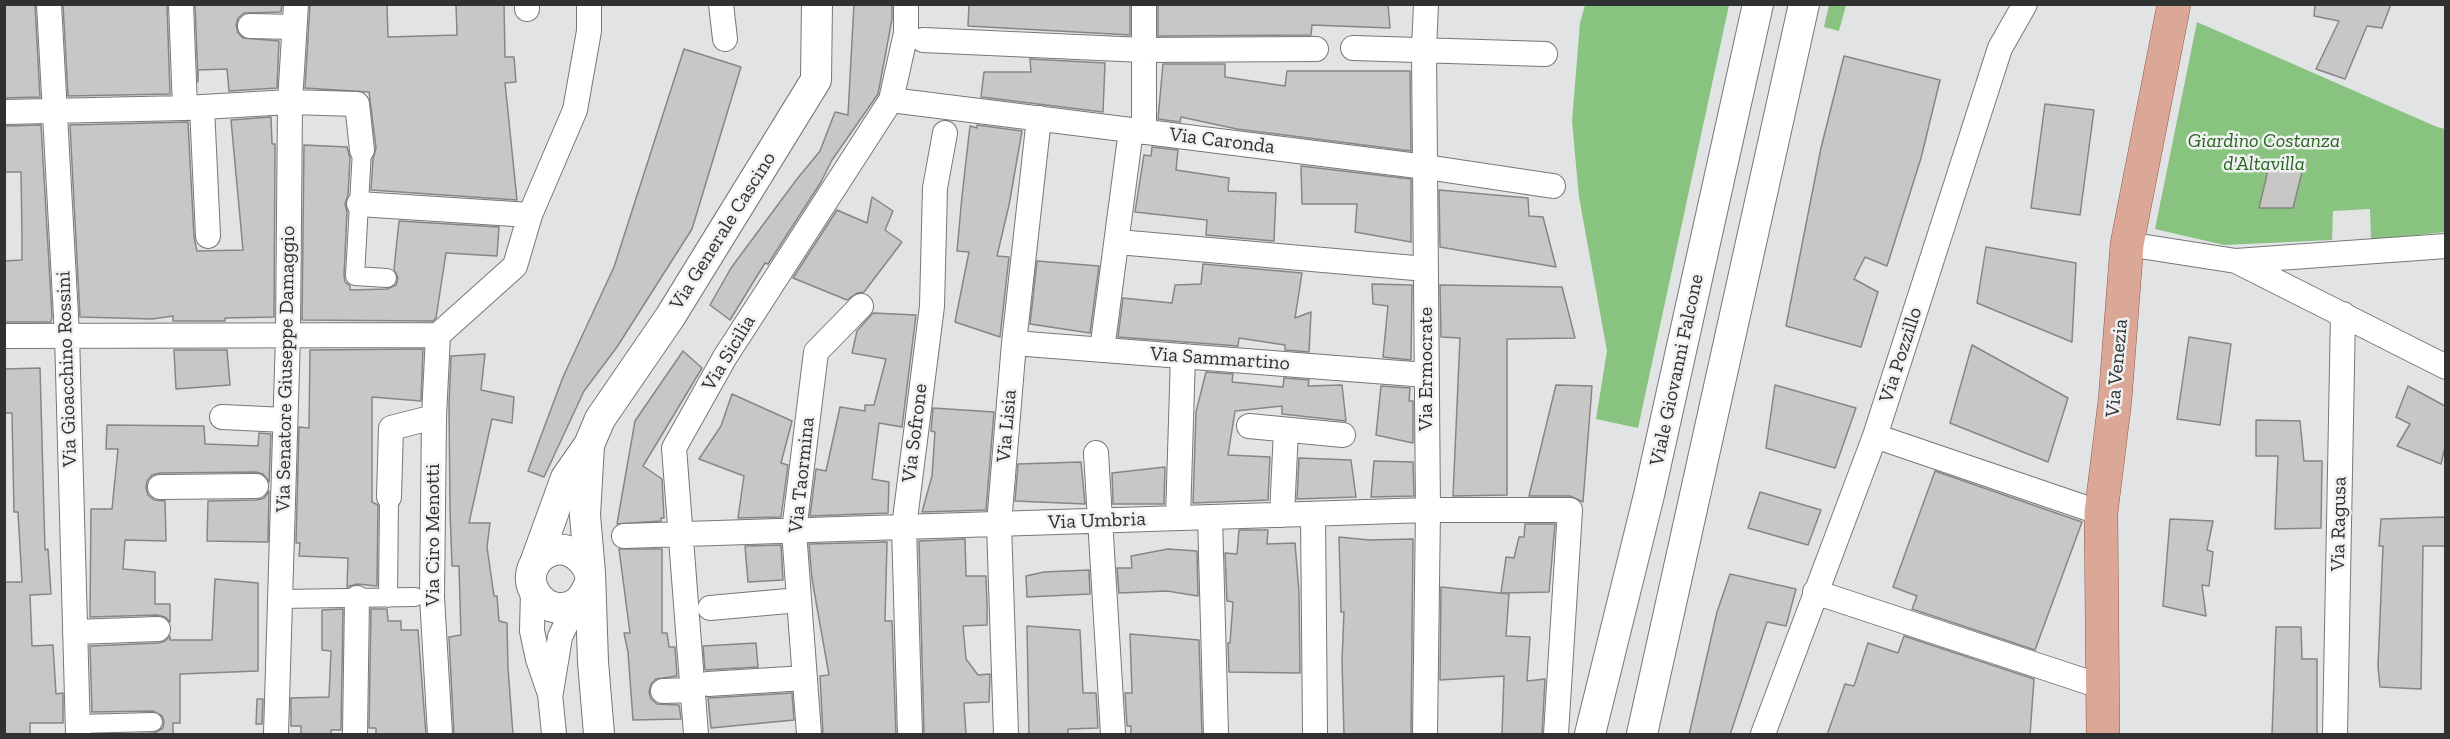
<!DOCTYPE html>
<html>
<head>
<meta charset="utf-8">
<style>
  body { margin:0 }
  #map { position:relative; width:2450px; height:739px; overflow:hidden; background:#e2e3e5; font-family:"Zilla Slab",serif }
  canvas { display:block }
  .frame { position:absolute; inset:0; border:6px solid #303131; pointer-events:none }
</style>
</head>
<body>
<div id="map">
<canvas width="2450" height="739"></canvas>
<div class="frame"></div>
</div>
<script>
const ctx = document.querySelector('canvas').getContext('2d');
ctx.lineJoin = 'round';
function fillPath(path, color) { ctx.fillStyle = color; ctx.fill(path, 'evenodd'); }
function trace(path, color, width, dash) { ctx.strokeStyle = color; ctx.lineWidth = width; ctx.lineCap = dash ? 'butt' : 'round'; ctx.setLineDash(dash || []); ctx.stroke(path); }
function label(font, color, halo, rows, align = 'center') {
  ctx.font = font + ' "Zilla Slab",serif'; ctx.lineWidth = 5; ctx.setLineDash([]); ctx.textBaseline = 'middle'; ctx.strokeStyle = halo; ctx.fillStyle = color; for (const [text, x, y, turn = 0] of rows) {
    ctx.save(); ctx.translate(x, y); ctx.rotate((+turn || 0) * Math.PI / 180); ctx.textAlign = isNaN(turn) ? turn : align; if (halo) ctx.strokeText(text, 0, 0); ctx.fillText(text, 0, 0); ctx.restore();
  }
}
const green = new Path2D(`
  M 1585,5 L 1729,5 L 1638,428 L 1596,419 L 1607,351 L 1579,197 L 1572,121 L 1580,23 Z
  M 1829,5 L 1846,5 L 1839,31 L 1824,27 Z
  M 2197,22 L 2437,127 L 2445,129 L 2445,232 L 2371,240 L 2370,209 L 2333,211 L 2332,240 L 2224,245 L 2155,229 Z`);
const building = new Path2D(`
  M 4,4 L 35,4 L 40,97 L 4,98 Z
  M 63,4 L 167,4 L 170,94 L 68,96 Z
  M 195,4 L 282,4 L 281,12 L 244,13 L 238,18 L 236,25 L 238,33 L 243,38 L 279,41 L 277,88 L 229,91 L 227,69 L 198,70 L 198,82 Z
  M 310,4 L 387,4 L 388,37 L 457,35 L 456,4 L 504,4 L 505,57 L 514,57 L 516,82 L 505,83 L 517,200 L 371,190 L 373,159 L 376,148 L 369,92 L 305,88 Z
  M 854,4 L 892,4 L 892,19 L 878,94 L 832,160 L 821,182 L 768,264 L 765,263 L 730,320 L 710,305 L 731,268 L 797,179 L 820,151 L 835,112 L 848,115 Z
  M 969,4 L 1130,4 L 1130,35 L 968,26 Z
  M 1158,4 L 1388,4 L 1390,28 L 1312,25 L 1311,35 L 1158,36 Z
  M 2315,4 L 2391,4 L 2382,28 L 2367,26 L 2345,79 L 2316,69 L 2339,21 L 2314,16 Z
  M 684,49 L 741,67 L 692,229 L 617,347 L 584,391 L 544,477 L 528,471 L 563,377 L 614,267 Z
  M 1844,56 L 1940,80 L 1921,158 L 1887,266 L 1865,257 L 1854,279 L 1878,292 L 1861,347 L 1786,326 L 1821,148 Z
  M 1030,59 L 1105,63 L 1103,112 L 981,97 L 984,72 L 1031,72 Z
  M 1163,64 L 1225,64 L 1225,77 L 1285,86 L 1287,71 L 1410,71 L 1411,151 L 1237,129 L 1181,117 L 1180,122 L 1158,119 Z
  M 2045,104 L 2094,110 L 2080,215 L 2031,208 Z
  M 271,117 L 272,144 L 275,144 L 274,317 L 225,318 L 225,321 L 173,321 L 173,316 L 152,319 L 80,317 L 70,125 L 188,122 L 194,237 L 197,251 L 243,250 L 231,120 Z
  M 41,125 L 52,316 L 51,322 L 4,322 L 4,261 L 22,260 L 22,236 L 21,172 L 4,172 L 4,126 Z
  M 977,125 L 1022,131 L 1009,205 L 997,256 L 1009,257 L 1000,337 L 955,322 L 969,252 L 957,251 L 962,196 L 970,126 L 977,128 Z
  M 304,145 L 347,147 L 350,158 L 348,195 L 345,204 L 347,212 L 344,275 L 345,282 L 350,286 L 350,290 L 387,289 L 396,285 L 398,278 L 394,269 L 399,221 L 499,227 L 497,256 L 446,253 L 436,318 L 433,321 L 302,320 Z
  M 1152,147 L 1178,150 L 1176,170 L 1229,178 L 1228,191 L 1276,193 L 1274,241 L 1206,235 L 1207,220 L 1135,212 L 1144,155 L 1151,156 Z
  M 1301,166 L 1411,179 L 1411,242 L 1355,232 L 1357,204 L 1302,204 Z
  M 2269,166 L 2302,172 L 2293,208 L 2259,208 Z
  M 1439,190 L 1528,198 L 1529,216 L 1543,217 L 1556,267 L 1440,247 Z
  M 872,197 L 893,211 L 885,230 L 902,242 L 864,292 L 857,293 L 847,300 L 793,278 L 837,210 L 867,223 Z
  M 1986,247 L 2076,263 L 2072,342 L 1977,303 Z
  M 1037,261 L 1099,266 L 1090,333 L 1030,324 Z
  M 1203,264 L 1302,273 L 1295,318 L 1311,312 L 1309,352 L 1285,350 L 1285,345 L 1239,338 L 1238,346 L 1118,337 L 1123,298 L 1172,303 L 1175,285 L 1201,284 Z
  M 1372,284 L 1412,285 L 1411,360 L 1383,357 L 1388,306 L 1373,304 Z
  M 1440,285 L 1562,287 L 1575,338 L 1507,339 L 1507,495 L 1453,496 L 1460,338 L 1441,337 Z
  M 873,313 L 916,315 L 902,427 L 879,423 L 872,479 L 889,482 L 888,513 L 810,516 L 816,469 L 826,471 L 840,407 L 865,411 L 865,405 L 874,405 L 886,359 L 852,353 L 857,331 Z
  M 2189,337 L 2231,344 L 2220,425 L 2177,419 Z
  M 1972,345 L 2068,398 L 2048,462 L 1950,423 Z
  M 423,349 L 421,401 L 372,397 L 372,502 L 378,505 L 377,586 L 357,584 L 347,587 L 348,558 L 299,556 L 300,543 L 296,543 L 299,427 L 309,428 L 310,350 Z
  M 174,350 L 227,350 L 230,385 L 176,389 Z
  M 683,351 L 702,368 L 643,466 L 662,479 L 664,518 L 661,518 L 661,521 L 617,524 L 635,421 Z
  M 485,354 L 481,390 L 514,397 L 512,423 L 492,419 L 469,523 L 490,523 L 487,547 L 494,596 L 497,596 L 499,621 L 507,623 L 508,668 L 513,735 L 454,735 L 449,637 L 461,635 L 459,566 L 452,566 L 450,510 L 449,404 L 451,356 Z
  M 40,368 L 45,550 L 48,549 L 51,594 L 30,595 L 32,646 L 53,645 L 56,694 L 63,693 L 63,723 L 30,723 L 30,735 L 4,735 L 4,582 L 22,582 L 18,512 L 14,512 L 12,413 L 4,413 L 4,369 Z
  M 1206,372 L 1233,374 L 1232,382 L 1283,387 L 1284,378 L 1309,380 L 1308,386 L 1342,385 L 1346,421 L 1282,414 L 1282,406 L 1235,411 L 1228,455 L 1270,457 L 1268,500 L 1193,503 L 1196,412 Z
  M 1556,385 L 1592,386 L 1583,502 L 1570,496 L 1529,496 Z
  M 1775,385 L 1856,408 L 1835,468 L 1766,448 Z
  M 1381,386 L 1410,388 L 1409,401 L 1413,401 L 1413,443 L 1376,435 Z
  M 2408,386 L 2445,406 L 2445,447 L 2441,464 L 2397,446 L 2410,424 L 2396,417 Z
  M 732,394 L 792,421 L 781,463 L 788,465 L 781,517 L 738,518 L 744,476 L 699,459 L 721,426 Z
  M 933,408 L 994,412 L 986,510 L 922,512 L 932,476 L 935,432 L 931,431 Z
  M 2256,420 L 2300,421 L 2304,461 L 2322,461 L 2321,528 L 2275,529 L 2278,456 L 2256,456 Z
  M 107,425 L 204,426 L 205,444 L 258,446 L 259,433 L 271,434 L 269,482 L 263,474 L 256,472 L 160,473 L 152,475 L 147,481 L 146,488 L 148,495 L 154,500 L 165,501 L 166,541 L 125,540 L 123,569 L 155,572 L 155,604 L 170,604 L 170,622 L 165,617 L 157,615 L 90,617 L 91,509 L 112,509 L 118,449 L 106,449 Z
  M 1299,458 L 1351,460 L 1356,497 L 1297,499 Z
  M 1374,461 L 1413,462 L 1414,496 L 1371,497 Z
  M 1081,462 L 1085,504 L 1015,501 L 1018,464 Z
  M 1165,467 L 1164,504 L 1113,504 L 1112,473 Z
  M 1935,471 L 2082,522 L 2035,650 L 1912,609 L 1917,596 L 1893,587 Z
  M 269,491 L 268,542 L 207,541 L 208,501 L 257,500 L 264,498 Z
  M 1760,492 L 1821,510 L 1808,545 L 1748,528 Z
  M 2445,517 L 2445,546 L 2423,546 L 2421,689 L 2380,687 L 2378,666 L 2383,546 L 2379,546 L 2381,519 Z
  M 2170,519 L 2213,521 L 2207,550 L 2213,552 L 2209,586 L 2202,585 L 2206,616 L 2163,606 Z
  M 1525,524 L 1555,524 L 1549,592 L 1501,593 L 1506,557 L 1514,558 L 1519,537 L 1524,537 Z
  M 1239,530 L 1268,530 L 1267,544 L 1295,543 L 1299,592 L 1300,673 L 1229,672 L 1228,643 L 1230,643 L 1233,602 L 1227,601 L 1225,553 L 1237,554 Z
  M 1339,537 L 1369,540 L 1413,539 L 1411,735 L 1344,735 L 1342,661 L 1344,612 L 1341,612 Z
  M 965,539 L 966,576 L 986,576 L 987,605 L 987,625 L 963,626 L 966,659 L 978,675 L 990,674 L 989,702 L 964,703 L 966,735 L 924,735 L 919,541 Z
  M 887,542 L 885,621 L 892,621 L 896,735 L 823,735 L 820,676 L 829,675 L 812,579 L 809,544 Z
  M 781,545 L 783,580 L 748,582 L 745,546 Z
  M 619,549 L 662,549 L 662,633 L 667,633 L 669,647 L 675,647 L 677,676 L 656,679 L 651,684 L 649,692 L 651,699 L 657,704 L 679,705 L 681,719 L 633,720 L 628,652 L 624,633 L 630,633 Z
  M 1168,549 L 1197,551 L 1198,596 L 1167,591 L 1119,593 L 1117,568 L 1132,568 L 1131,556 Z
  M 1089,570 L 1090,594 L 1027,597 L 1026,576 L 1044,572 Z
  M 1730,574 L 1796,589 L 1786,626 L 1767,622 L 1730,735 L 1689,735 L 1717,612 Z
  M 215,579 L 258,583 L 258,671 L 180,674 L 180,723 L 173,723 L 173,735 L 106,735 L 154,733 L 163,728 L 164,721 L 162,716 L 153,711 L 92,712 L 90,646 L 159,643 L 165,641 L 170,636 L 170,640 L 212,640 Z
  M 1441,587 L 1509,594 L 1506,636 L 1530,637 L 1527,681 L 1545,679 L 1542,735 L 1502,735 L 1504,676 L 1440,680 Z
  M 343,609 L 341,730 L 331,730 L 331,735 L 301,735 L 301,726 L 291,726 L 291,698 L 329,697 L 331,651 L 322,650 L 322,610 Z
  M 371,609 L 387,609 L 388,621 L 401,621 L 401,630 L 418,630 L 426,735 L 376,735 L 376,728 L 369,728 Z
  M 1027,626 L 1080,630 L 1083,693 L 1096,693 L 1098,728 L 1068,729 L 1068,735 L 1029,735 Z
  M 2276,627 L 2301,627 L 2302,659 L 2317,659 L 2317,735 L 2272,735 Z
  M 1130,634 L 1199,640 L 1202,735 L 1131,735 L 1131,726 L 1127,726 L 1125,693 L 1132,693 Z
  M 1904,636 L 2034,679 L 2030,735 L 1827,735 L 1845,684 L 1854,686 L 1868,643 L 1898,653 Z
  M 756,643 L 758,667 L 705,670 L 703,646 Z
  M 792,693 L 794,720 L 711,728 L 708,698 Z
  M 257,699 L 263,699 L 262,724 L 256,724 Z`);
const pedestrian = new Path2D(`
  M 362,150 L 355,276 L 387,278
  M 388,598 L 389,497
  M 279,599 L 415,597
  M 78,724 L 153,722`);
const minor = new Path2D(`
  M 49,4 L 67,335 L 78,734
  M 181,4 L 185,108
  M 527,4 L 527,9
  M 721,4 L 725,39
  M 250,26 L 294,27
  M 923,40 L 1143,50 L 1316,49
  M 1353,48 L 1545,54
  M 891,100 L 1426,167 L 1553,186
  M 202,107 L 208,236
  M 4,112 L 185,108 L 290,102 L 357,104 L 362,150
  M 1144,132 L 1144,4
  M 359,204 L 530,215
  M 1118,242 L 1426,269
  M 2127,244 L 2236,261 L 2446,367
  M 2236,261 L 2446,246
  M 438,335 L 434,417 L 432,597 L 440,734
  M 438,335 L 515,266 L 530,215 L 575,110 L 589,31 L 589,4
  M 4,336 L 438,335
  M 1014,343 L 1426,375
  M 1102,350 L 1131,130
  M 222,417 L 285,420
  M 1249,426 L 1343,435
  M 1875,436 L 2101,513
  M 1096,453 L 1113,734
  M 160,487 L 256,486
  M 389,497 L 391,428 L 434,417
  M 1313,514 L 1315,734
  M 1282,515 L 1286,430
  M 1210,517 L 1216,734
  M 1178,518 L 1183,356
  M 624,536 L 1428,510 L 1570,510 L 1556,734
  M 533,590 L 532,631 L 538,659 L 550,694 L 554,734
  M 1815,592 L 2103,687
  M 710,608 L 799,600
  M 75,632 L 158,629
  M 708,684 L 805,678
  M 663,691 L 692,690
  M 551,692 L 560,637 L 575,605
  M 276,734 L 288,335 L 290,102 L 296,4
  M 355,734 L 357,598
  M 696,734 L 674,448 L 725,357 L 891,100 L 906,33 L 906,4
  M 809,734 L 794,531 L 816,352 L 861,306
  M 910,734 L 904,527 L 932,306 L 935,188 L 945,133
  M 1006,734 L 999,524 L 1014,343 L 1039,118
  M 1425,734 L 1428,510 L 1424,50 L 1426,4
  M 1763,734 L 1875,436 L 2000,48 L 2025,4
  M 2335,734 L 2343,314`);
const tertiary = new Path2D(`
  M 589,445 L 585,515 L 590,573 L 593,662 L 599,734
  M 534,566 L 566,478 L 589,445 L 600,419 L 670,317 L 816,80 L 817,4
  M 589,585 C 584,597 577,607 563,608 C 553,609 544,604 538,597 C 511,562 568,524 590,573
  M 1590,734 L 1649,495 L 1758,4
  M 1642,734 L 1804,4`);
const primary = new Path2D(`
  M 2103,734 L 2101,513 L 2115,400 L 2127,244 L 2174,4`);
const streetNames = [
  ["Via Caronda",1222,141,7],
  ["Via Generale Cascino",723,231,-58],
  ["Via Sicilia",729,353,-59],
  ["Via Pozzillo",1901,355,-72],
  ["Via Sammartino",1220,359,4],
  ["Via Venezia",2117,368,-85],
  ["Via Gioacchino Rossini",67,369,-92],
  ["Via Senatore Giuseppe Damaggio",286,369,-89],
  ["Via Ermocrate",1426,369,-90],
  ["Viale Giovanni Falcone",1677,370,-78],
  ["Via Lisia",1007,426,-85],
  ["Via Sofrone",915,433,-83],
  ["Via Taormina",802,475,-84],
  ["Via Umbria",1097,521,-2],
  ["Via Ragusa",2339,524,-89],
  ["Via Ciro Menotti",433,535,-90]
];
const parkNames = [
  ["Giardino Costanza",2264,141],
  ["d'Altavilla",2264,164]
];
fillPath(green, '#88c37f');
fillPath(building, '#c9c7c6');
trace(building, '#878685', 1.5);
trace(pedestrian, '#767778', 20);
trace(minor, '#767778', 26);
trace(tertiary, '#767778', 32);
trace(primary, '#905746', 34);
trace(pedestrian, '#fff', 18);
trace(minor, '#fff', 24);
trace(tertiary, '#fff', 30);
trace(primary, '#dba797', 33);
label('20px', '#303131', '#f0f1f2', streetNames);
label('italic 20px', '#28651d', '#f0f1f2', parkNames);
</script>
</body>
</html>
